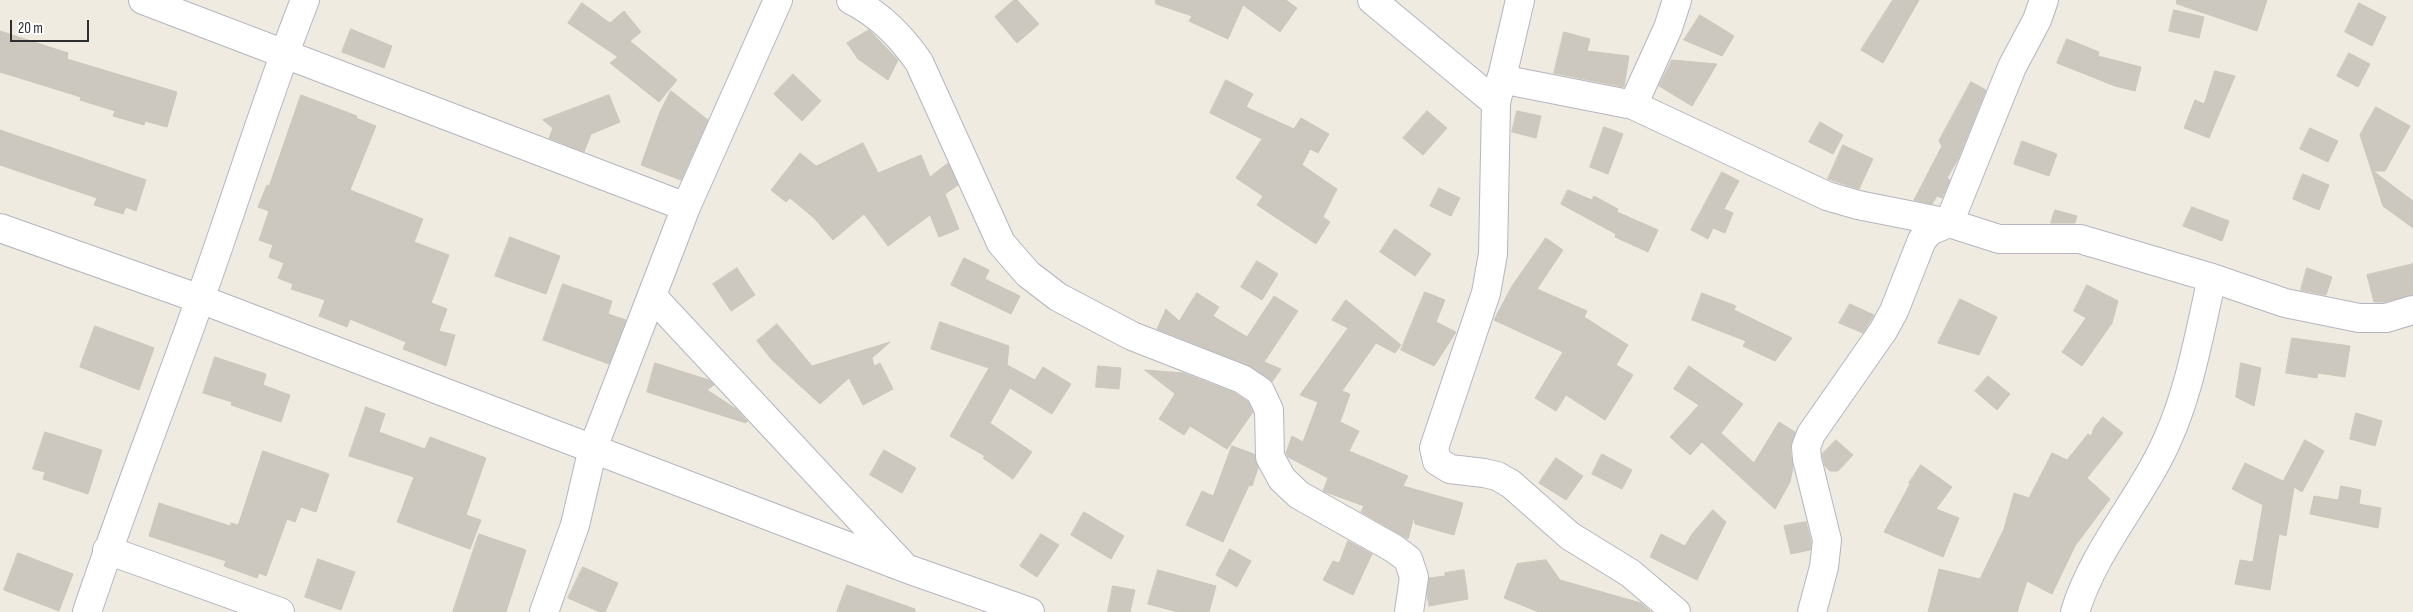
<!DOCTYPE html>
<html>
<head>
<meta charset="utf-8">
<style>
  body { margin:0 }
  #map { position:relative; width:2413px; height:612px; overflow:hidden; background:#f0ebe0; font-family:"Sofia Sans Condensed",sans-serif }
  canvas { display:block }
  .scale { position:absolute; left:10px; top:20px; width:79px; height:22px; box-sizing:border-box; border:2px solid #2e2e2e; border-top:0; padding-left:6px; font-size:15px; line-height:18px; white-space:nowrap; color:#2e2e2e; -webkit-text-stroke:4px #fff; paint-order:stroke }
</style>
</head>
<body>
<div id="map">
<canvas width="2413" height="612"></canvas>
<div class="scale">20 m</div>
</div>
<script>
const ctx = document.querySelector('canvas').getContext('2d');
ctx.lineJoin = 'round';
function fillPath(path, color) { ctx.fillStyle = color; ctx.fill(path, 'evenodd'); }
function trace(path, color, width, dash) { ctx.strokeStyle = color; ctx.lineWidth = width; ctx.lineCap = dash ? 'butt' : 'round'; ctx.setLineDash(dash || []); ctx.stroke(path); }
const building = new Path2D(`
  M 1014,0 L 1017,0 L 1039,24 L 1017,43 L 995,17 Z
  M 1156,0 L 1286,0 L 1297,8 L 1280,32 L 1243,5 L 1228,39 L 1189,21 L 1192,16 L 1156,4 Z
  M 1893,0 L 1919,0 L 1883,63 L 1861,50 Z
  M 2177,0 L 2267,0 L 2257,31 L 2177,4 Z
  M 582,3 L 610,23 L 624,11 L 641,32 L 630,41 L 677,80 L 659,102 L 610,63 L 618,57 L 568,23 Z
  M 2359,3 L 2386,17 L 2372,46 L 2345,32 Z
  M 2174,10 L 2204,17 L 2199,38 L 2169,31 Z
  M 1700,15 L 1734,36 L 1722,56 L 1684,40 Z
  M 351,29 L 392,46 L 384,68 L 342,52 Z
  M 869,30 L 898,60 L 888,80 L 858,59 L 847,43 Z
  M 0,31 L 68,53 L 67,59 L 177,92 L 167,127 L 145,121 L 144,125 L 113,116 L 115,111 L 80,100 L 81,97 L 0,72 Z
  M 1564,32 L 1590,39 L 1587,51 L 1629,56 L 1624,87 L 1554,73 Z
  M 2067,39 L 2099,52 L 2098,56 L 2141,67 L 2135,91 L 2115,86 L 2057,63 Z
  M 2349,53 L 2370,64 L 2358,87 L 2337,76 Z
  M 1672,60 L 1717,64 L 1692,106 L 1659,86 Z
  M 2215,71 L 2235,76 L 2209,138 L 2184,128 L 2195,100 L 2204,104 Z
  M 793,74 L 821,101 L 802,121 L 774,94 Z
  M 1226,80 L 1253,94 L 1246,107 L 1294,129 L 1301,118 L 1329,134 L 1318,153 L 1310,149 L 1302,165 L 1337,189 L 1323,217 L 1330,222 L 1316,244 L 1257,205 L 1263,196 L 1236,178 L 1262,139 L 1210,113 Z
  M 1971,82 L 1986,90 L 1958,159 L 1947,178 L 1950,180 L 1942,198 L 1937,196 L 1932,204 L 1914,200 L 1942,146 L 1939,141 Z
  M 671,91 L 708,120 L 681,180 L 641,165 L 660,112 Z
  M 301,95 L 357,116 L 356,118 L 376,126 L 350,190 L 423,219 L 414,242 L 449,255 L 431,303 L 447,309 L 439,331 L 455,335 L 446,366 L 403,349 L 406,342 L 350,319 L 347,327 L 319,316 L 325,300 L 291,289 L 293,284 L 278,278 L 284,263 L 269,257 L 273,245 L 259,240 L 269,211 L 258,207 L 267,185 L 269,186 Z
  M 609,95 L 620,122 L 591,134 L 584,152 L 549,138 L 553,128 L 543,120 Z
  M 2376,107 L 2410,126 L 2385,171 L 2373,171 L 2413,201 L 2413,228 L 2383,206 L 2360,135 Z
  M 1427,111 L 1447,128 L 1423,155 L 1403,138 Z
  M 1517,111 L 1541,116 L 1536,138 L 1512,132 Z
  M 1820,122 L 1843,135 L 1833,154 L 1809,142 Z
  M 1604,127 L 1623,134 L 1608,174 L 1590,167 Z
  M 2310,128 L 2338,141 L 2328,162 L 2300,149 Z
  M 0,130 L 146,180 L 136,211 L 126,207 L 123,214 L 94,205 L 97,198 L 0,165 Z
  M 2022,141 L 2057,154 L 2049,176 L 2014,164 Z
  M 863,143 L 878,173 L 921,155 L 930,177 L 948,163 L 958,185 L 945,194 L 959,229 L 939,237 L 930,215 L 888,246 L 864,214 L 833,240 L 814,218 L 790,198 L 786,202 L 771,190 L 800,153 L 816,166 Z
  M 1843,145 L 1873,159 L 1859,189 L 1828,179 Z
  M 1722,172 L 1739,181 L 1724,209 L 1733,213 L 1725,233 L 1713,228 L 1708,239 L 1691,230 Z
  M 2303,174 L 2329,185 L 2319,210 L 2293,199 Z
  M 1439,188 L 1460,198 L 1451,216 L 1430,206 Z
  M 1568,190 L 1592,200 L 1594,196 L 1618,209 L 1617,212 L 1658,230 L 1648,252 L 1615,237 L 1616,234 L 1561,204 Z
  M 2192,207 L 2229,221 L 2222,241 L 2183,226 Z
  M 2055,210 L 2077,216 L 2075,223 L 2051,223 Z
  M 1395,229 L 1431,254 L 1415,276 L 1380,252 Z
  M 510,237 L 560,256 L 546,294 L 495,276 Z
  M 1546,238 L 1563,250 L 1537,289 L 1587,311 L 1584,317 L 1628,345 L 1616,365 L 1633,375 L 1605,420 L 1566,395 L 1556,411 L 1535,398 L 1563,352 L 1494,320 L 1512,286 Z
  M 964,258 L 989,270 L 985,279 L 1020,296 L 1011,314 L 951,285 Z
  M 1257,261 L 1278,274 L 1262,300 L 1241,287 Z
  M 2413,264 L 2413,295 L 2384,302 L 2374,302 L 2367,275 Z
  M 737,268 L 755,295 L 731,311 L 713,284 Z
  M 2307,268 L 2332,277 L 2326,295 L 2301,290 Z
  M 563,284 L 612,301 L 608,314 L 626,320 L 609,364 L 543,340 Z
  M 2087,285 L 2118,301 L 2112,323 L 2082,366 L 2062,352 L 2086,318 L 2074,311 Z
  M 1425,292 L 1445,300 L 1436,322 L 1456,332 L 1434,366 L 1401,350 Z
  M 1197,293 L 1219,307 L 1213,316 L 1247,337 L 1274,296 L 1298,311 L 1264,362 L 1281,369 L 1272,382 L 1248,365 L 1157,329 L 1166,309 L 1179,321 Z
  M 1702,293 L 1736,306 L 1734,310 L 1792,338 L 1775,361 L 1743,346 L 1746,341 L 1692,320 Z
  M 1960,299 L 1997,317 L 1979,355 L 1938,343 Z
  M 1346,300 L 1401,345 L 1395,353 L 1376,343 L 1342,391 L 1350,394 L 1340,422 L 1359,431 L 1349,451 L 1408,476 L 1403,486 L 1463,503 L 1454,535 L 1415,524 L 1414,516 L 1408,539 L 1361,512 L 1364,506 L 1323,491 L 1328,478 L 1288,457 L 1286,453 L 1292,436 L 1303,442 L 1318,402 L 1300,395 L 1348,328 L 1332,320 Z
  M 1850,304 L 1874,315 L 1863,333 L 1839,323 Z
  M 940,322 L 1009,346 L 1007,365 L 1035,380 L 1043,367 L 1071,384 L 1052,414 L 1010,388 L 990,423 L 1032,452 L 1013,479 L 983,458 L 985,456 L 950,436 L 989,368 L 931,349 Z
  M 777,324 L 812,366 L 890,342 L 872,358 L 874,366 L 880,363 L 893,389 L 863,405 L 849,378 L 820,404 L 772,360 L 757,341 Z
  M 95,326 L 154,348 L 139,390 L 80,367 Z
  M 2292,338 L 2350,346 L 2345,377 L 2318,373 L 2317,378 L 2286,373 Z
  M 215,357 L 266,374 L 263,385 L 290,395 L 281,422 L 231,405 L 232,402 L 203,393 Z
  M 655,363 L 709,380 L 714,385 L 707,390 L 736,409 L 747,421 L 746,423 L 647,392 Z
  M 2241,363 L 2261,368 L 2254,406 L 2236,397 Z
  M 1098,366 L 1121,368 L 1119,389 L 1096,387 Z
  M 1689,366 L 1743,404 L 1721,433 L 1754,463 L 1779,422 L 1795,432 L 1790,448 L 1793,468 L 1790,482 L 1775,509 L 1702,442 L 1690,455 L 1670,437 L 1699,405 L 1674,389 Z
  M 1145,370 L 1183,373 L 1235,393 L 1248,402 L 1253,412 L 1227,449 L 1190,426 L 1184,435 L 1159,419 L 1175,394 Z
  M 1988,376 L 2010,394 L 1997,410 L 1975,391 Z
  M 366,407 L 385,414 L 379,432 L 425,449 L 430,437 L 486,458 L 466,515 L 481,520 L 470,549 L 397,522 L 414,477 L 349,456 Z
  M 2356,413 L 2382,421 L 2375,446 L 2350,439 Z
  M 2103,417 L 2123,433 L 2087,478 L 2110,499 L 2075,546 L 2052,594 L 2027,581 L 2017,612 L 1928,612 L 1939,569 L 1980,579 L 2004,529 L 2014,493 L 2029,498 L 2052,453 L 2067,460 L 2088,434 L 2091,436 L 2094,428 Z
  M 45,432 L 102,450 L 88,494 L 43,479 L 45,472 L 33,469 Z
  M 1836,440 L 1853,455 L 1838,471 L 1830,471 L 1825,466 L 1822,454 Z
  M 2305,440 L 2324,451 L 2302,492 L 2294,487 L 2286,536 L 2279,534 L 2270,590 L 2235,584 L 2240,560 L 2253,562 L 2263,505 L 2232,489 L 2245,463 L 2283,481 Z
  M 1232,446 L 1254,454 L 1258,468 L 1252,486 L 1249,485 L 1223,542 L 1186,525 L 1202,491 L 1213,496 Z
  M 884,450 L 916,468 L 902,493 L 870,475 Z
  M 263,451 L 329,474 L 316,512 L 301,507 L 295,522 L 287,519 L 266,576 L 259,573 L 257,578 L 224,566 L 226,561 L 149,536 L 159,503 L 230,526 L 231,523 L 238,525 Z
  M 1602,454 L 1632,470 L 1622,489 L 1592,474 Z
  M 1556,458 L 1583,476 L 1566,500 L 1539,483 Z
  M 1921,465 L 1952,487 L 1936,509 L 1959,518 L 1943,557 L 1884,532 L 1910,484 L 1909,483 Z
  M 2341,486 L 2361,490 L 2359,504 L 2381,508 L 2378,528 L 2310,514 L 2314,496 L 2338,500 Z
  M 1713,510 L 1726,522 L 1697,580 L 1650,557 L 1661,534 L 1685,546 L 1692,534 Z
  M 1084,512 L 1124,536 L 1111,559 L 1071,535 Z
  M 1806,522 L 1811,541 L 1810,550 L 1791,554 L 1784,526 Z
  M 479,534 L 526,550 L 506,612 L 453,612 Z
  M 1041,534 L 1059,545 L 1037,577 L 1020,566 Z
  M 1348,541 L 1372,554 L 1353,595 L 1323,580 L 1333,561 L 1339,563 Z
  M 1230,549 L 1251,561 L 1237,587 L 1216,575 Z
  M 18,553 L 73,574 L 59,611 L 4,590 Z
  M 318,559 L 355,572 L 341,610 L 305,597 Z
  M 1546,560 L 1560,580 L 1641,603 L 1651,612 L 1539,612 L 1504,598 L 1517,564 Z
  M 583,567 L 618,583 L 605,612 L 600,612 L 568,598 Z
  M 1158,570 L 1216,586 L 1209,612 L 1178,612 L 1148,604 Z
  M 1464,570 L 1468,599 L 1429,606 L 1427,595 L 1429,578 L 1445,576 L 1445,573 Z
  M 847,585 L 915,609 L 915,612 L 837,612 Z
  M 1113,586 L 1135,590 L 1130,612 L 1108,612 Z`);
const minor = new Path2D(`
  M 143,0 L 686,207
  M 851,0 C 879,14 901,36 919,62 L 1001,243 L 1028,274 L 1058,297 L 1132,336 L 1242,379 L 1260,391 L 1269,410 L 1270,457 L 1282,479 L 1299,495 L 1393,548 L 1408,559 L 1414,577 L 1409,612
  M 1372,0 L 1496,103
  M 1520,0 L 1496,103 L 1493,254 L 1486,293 L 1434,448 L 1437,461 L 1450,469 L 1484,473 L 1497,476 L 1511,484 L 1570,536 L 1630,573 L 1676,612
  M 1501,79 L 1633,105 L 1827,196 L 1858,205 L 1949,223 L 1999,239 L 2080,239 L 2212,278 L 2285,303 L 2359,318 L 2386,318 L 2413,310
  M 1633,105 L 1668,28 L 1677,0
  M 0,228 L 200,299 L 905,568 L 1030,612
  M 652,296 L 901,563
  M 107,550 L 280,612
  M 87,612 C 122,507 163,404 200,299 C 236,200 266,98 305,0
  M 544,612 L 575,525 L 593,448 L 686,207 L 778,0
  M 1812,612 L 1824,567 L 1827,540 L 1807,459 L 1806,447 L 1811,434 L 1883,331 L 1894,311 L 1922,240 L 1930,231 L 1949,223 L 2012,67 L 2037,20 L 2044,0
  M 2075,612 C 2092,556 2131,510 2158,459 C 2188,403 2198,339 2212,278`);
fillPath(building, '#ccc7bf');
trace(building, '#ccc7b9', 1);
trace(minor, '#b4b5c2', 30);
trace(minor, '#fff', 28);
</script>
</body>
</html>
